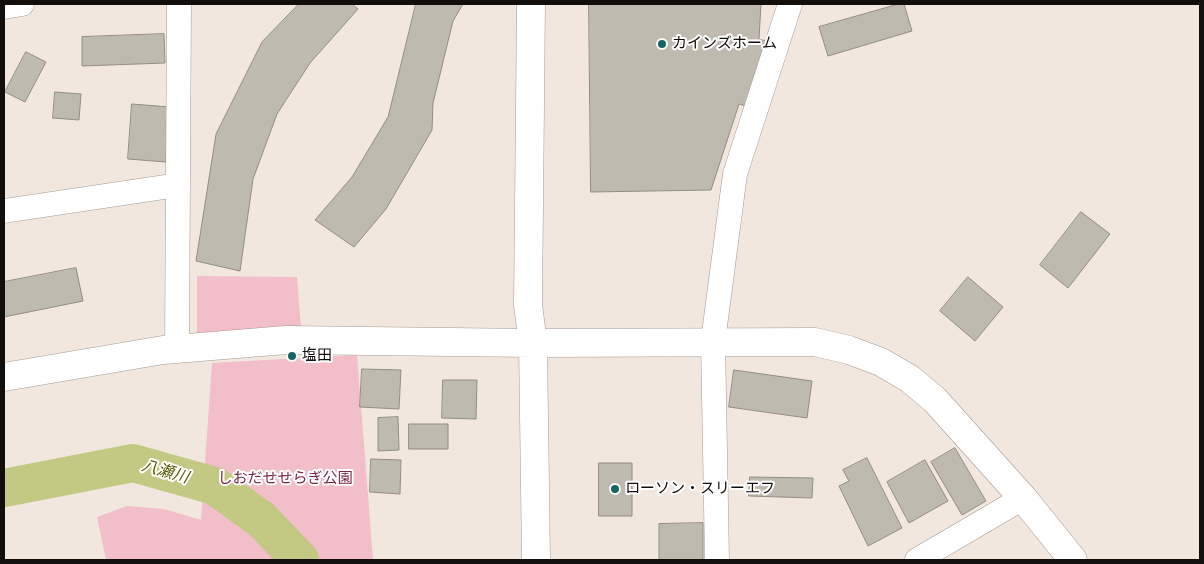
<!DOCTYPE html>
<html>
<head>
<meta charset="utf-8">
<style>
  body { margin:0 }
  #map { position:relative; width:1204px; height:564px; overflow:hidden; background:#f1e7df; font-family:"Fira Sans",sans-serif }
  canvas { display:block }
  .frame { position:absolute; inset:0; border:5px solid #110e0c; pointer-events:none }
</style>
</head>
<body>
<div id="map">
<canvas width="1204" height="564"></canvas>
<div class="frame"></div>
</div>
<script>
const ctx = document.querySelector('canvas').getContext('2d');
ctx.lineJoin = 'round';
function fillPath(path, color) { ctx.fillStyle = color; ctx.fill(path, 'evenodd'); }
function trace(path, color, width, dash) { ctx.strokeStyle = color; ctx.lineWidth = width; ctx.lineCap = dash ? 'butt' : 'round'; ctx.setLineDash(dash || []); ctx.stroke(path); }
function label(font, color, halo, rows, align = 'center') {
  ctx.font = font + ' "Fira Sans","Noto Sans JP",sans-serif'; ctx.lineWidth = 4; ctx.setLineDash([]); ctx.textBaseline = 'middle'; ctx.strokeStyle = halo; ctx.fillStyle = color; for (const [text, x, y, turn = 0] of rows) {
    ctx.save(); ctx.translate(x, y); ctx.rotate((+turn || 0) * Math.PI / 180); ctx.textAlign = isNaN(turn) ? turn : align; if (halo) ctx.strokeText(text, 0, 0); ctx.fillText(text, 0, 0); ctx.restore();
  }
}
const green = new Path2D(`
  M 197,276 L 297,277 L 301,328 L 197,335 Z
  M 357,355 L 373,560 L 106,560 L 97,517 L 127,506 L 164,509 L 201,520 L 212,363 Z`);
const river = new Path2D(`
  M 4,488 L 133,463 L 215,486 L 262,520 L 300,560`);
const building = new Path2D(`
  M 299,4 L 352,4 L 358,9 L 310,63 L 277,114 L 253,179 L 240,271 L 196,261 L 216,134 L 262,42 Z
  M 416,4 L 463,4 L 453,21 L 433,103 L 432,130 L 386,209 L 354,247 L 315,220 L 352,177 L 388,117 Z
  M 589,4 L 761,4 L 759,39 L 775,44 L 755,109 L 739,104 L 711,190 L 591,192 Z
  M 899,4 L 904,4 L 912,31 L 828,56 L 819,27 Z
  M 164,34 L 165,63 L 82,66 L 82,37 Z
  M 26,52 L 46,62 L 25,102 L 5,92 Z
  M 55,92 L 81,94 L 79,120 L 53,118 Z
  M 132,104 L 170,107 L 166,162 L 128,159 Z
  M 1081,212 L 1110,234 L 1068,288 L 1040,265 Z
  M 76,268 L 83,301 L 4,317 L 4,282 Z
  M 968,277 L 1003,307 L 975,341 L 940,311 Z
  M 362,369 L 401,370 L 399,409 L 360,407 Z
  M 734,370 L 812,381 L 807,418 L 729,407 Z
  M 443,380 L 477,380 L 476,419 L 442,418 Z
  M 398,417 L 399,450 L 378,451 L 378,418 Z
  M 409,424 L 448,424 L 448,449 L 409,449 Z
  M 955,448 L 986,501 L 962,515 L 931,462 Z
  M 867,458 L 902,528 L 868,546 L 839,486 L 849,481 L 843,470 Z
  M 371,459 L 401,460 L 400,494 L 370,492 Z
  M 925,460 L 948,501 L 909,523 L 887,482 Z
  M 599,463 L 632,463 L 632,516 L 599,516 Z
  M 750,477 L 813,478 L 812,498 L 749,496 Z
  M 703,523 L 703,560 L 659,560 L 659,524 Z`);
const minor = new Path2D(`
  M 4,7 L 22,4
  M 4,211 L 178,185
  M 177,349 L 179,4
  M 717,560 L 713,341 L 735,174 L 790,4
  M 917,560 L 1023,498`);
const tertiary = new Path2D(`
  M 531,4 L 528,305 L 533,343 L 536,560
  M 4,377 L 163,350 L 286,340 L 533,343 L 815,342 L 849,350 L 881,362 L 910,379 L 935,400 L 1023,498 L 1073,560`);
const markers = [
  [662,44,5,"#166564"],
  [292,356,5,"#166564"],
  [615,489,5,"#166564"]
];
const poiNames = [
  ["カインズホーム",672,44],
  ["塩田",302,356],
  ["ローソン・スリーエフ",625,489]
];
const parkNames = [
  ["しおだせせらぎ公園",285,479]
];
const waterNames = [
  ["八瀬川",165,472,16]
];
fillPath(green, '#f1beca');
trace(river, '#c3c983', 38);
fillPath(building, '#bfbab0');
trace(building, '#928d84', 1);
trace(minor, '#a49b94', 25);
trace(tertiary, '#a49b94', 29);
trace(minor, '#fff', 24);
trace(tertiary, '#fff', 28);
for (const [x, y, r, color] of markers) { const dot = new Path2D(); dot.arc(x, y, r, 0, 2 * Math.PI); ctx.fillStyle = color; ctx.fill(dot); trace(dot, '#fff', 2); }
label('15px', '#110e0c', '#fff', poiNames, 'left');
label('15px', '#7a2443', '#fff', parkNames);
label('italic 16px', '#595c08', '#fff', waterNames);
</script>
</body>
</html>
